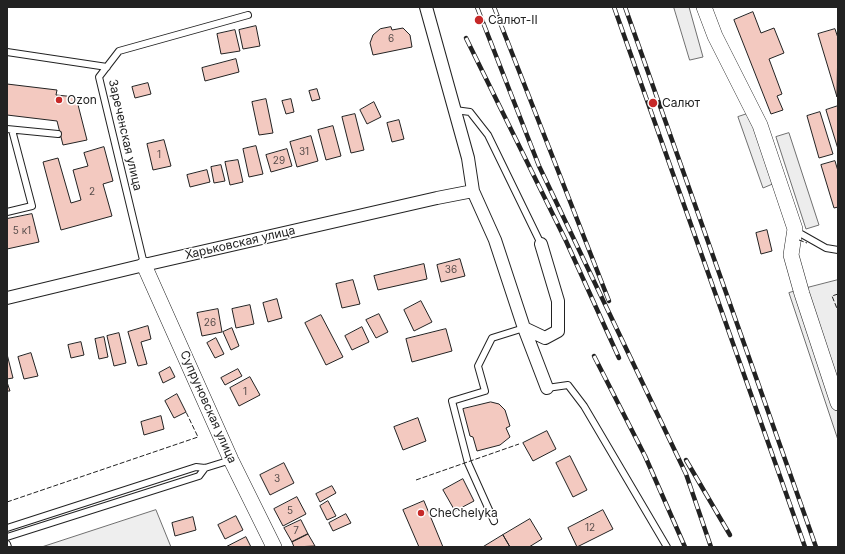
<!DOCTYPE html>
<html>
<head>
<meta charset="utf-8">
<style>
  body { margin:0 }
  #map { position:relative; width:845px; height:554px; overflow:hidden; background:#fff; font-family:Inter,sans-serif }
  canvas { display:block }
  .frame { position:absolute; inset:0; border:8px solid #222; pointer-events:none }
</style>
</head>
<body>
<div id="map">
<canvas width="845" height="554"></canvas>
<div class="frame"></div>
</div>
<script>
const ctx = document.querySelector('canvas').getContext('2d');
ctx.lineJoin = 'round';
function fillPath(path, color) { ctx.fillStyle = color; ctx.fill(path, 'evenodd'); }
function trace(path, color, width, dash) { ctx.strokeStyle = color; ctx.lineWidth = width; ctx.lineCap = dash ? 'butt' : 'round'; ctx.setLineDash(dash || []); ctx.stroke(path); }
function label(font, color, halo, rows, align = 'center') {
  ctx.font = font + ' Inter,sans-serif'; ctx.lineWidth = 3; ctx.setLineDash([]); ctx.textBaseline = 'middle'; ctx.strokeStyle = halo; ctx.fillStyle = color; for (const [text, x, y, turn = 0] of rows) {
    ctx.save(); ctx.translate(x, y); ctx.rotate((+turn || 0) * Math.PI / 180); ctx.textAlign = isNaN(turn) ? turn : align; if (halo) ctx.strokeText(text, 0, 0); ctx.fillText(text, 0, 0); ctx.restore();
  }
}
const green = new Path2D(`
  M 156,510 L 171,547 L 42,547 Z`);
const parking = new Path2D(`
  M 674,7 L 689,7 L 703,57 L 690,60 Z
  M 750,113 L 775,183 L 763,188 L 738,117 Z
  M 789,133 L 819,225 L 806,229 L 776,137 Z
  M 838,280 L 838,394 L 803,289 Z
  M 799,290 L 838,408 L 838,440 L 789,293 Z`);
const building = new Path2D(`
  M 753,12 L 761,33 L 774,28 L 784,53 L 769,59 L 782,94 L 777,96 L 783,110 L 771,114 L 734,20 Z
  M 256,26 L 260,46 L 243,49 L 239,30 Z
  M 391,27 L 392,30 L 403,28 L 410,35 L 412,47 L 373,55 L 370,43 L 373,35 L 380,29 Z
  M 835,29 L 838,38 L 837,97 L 818,34 Z
  M 235,30 L 240,51 L 221,54 L 217,34 Z
  M 236,59 L 239,72 L 205,81 L 202,68 Z
  M 148,83 L 151,94 L 135,98 L 132,87 Z
  M 7,84 L 57,90 L 56,95 L 76,97 L 87,140 L 63,145 L 57,121 L 7,115 Z
  M 317,89 L 320,99 L 312,101 L 309,91 Z
  M 266,99 L 273,133 L 259,135 L 252,102 Z
  M 291,99 L 294,112 L 286,114 L 282,101 Z
  M 374,102 L 381,117 L 367,124 L 360,110 Z
  M 838,106 L 838,149 L 826,110 Z
  M 820,112 L 833,154 L 819,158 L 807,116 Z
  M 355,114 L 364,150 L 351,153 L 342,117 Z
  M 399,120 L 404,139 L 392,142 L 387,123 Z
  M 333,126 L 341,156 L 326,160 L 318,130 Z
  M 311,136 L 318,161 L 297,167 L 290,142 Z
  M 164,140 L 171,166 L 153,170 L 147,144 Z
  M 256,146 L 263,174 L 249,177 L 243,149 Z
  M 104,147 L 113,181 L 103,184 L 112,216 L 61,230 L 43,162 L 58,158 L 71,203 L 81,200 L 73,170 L 88,166 L 84,153 Z
  M 287,149 L 292,166 L 271,172 L 266,155 Z
  M 238,160 L 243,182 L 230,185 L 225,162 Z
  M 835,161 L 838,171 L 838,207 L 834,208 L 821,165 Z
  M 221,165 L 225,181 L 214,183 L 211,167 Z
  M 207,170 L 210,182 L 190,187 L 187,175 Z
  M 32,214 L 39,242 L 7,249 L 7,219 Z
  M 767,230 L 772,251 L 761,254 L 756,233 Z
  M 460,259 L 465,276 L 441,282 L 437,265 Z
  M 424,264 L 427,279 L 378,290 L 374,276 Z
  M 353,280 L 360,304 L 342,308 L 336,284 Z
  M 277,299 L 282,318 L 268,322 L 263,303 Z
  M 421,301 L 432,322 L 414,331 L 404,310 Z
  M 250,305 L 254,324 L 236,328 L 232,309 Z
  M 218,309 L 222,332 L 202,336 L 197,313 Z
  M 379,314 L 388,332 L 376,338 L 366,320 Z
  M 321,315 L 343,357 L 326,365 L 305,323 Z
  M 148,326 L 151,339 L 141,342 L 147,364 L 138,366 L 128,332 Z
  M 362,327 L 369,342 L 352,350 L 345,336 Z
  M 232,328 L 239,346 L 231,350 L 223,332 Z
  M 446,329 L 452,351 L 412,362 L 406,339 Z
  M 119,333 L 126,363 L 114,366 L 107,336 Z
  M 104,337 L 108,357 L 99,359 L 95,339 Z
  M 216,338 L 224,354 L 215,358 L 207,343 Z
  M 81,342 L 84,355 L 71,358 L 68,345 Z
  M 31,353 L 38,376 L 24,379 L 18,357 Z
  M 7,354 L 13,378 L 7,379 Z
  M 170,367 L 175,377 L 163,383 L 159,373 Z
  M 238,369 L 242,376 L 225,385 L 221,378 Z
  M 250,377 L 260,395 L 239,406 L 230,388 Z
  M 7,382 L 10,391 L 7,391 Z
  M 177,394 L 186,412 L 174,418 L 165,401 Z
  M 491,402 L 499,404 L 505,410 L 510,426 L 506,428 L 510,437 L 500,445 L 477,451 L 473,437 L 470,436 L 463,409 Z
  M 161,416 L 164,429 L 144,435 L 141,422 Z
  M 418,418 L 426,441 L 403,450 L 394,427 Z
  M 547,431 L 556,449 L 533,461 L 523,443 Z
  M 570,456 L 587,490 L 573,497 L 556,463 Z
  M 284,463 L 294,483 L 270,495 L 260,475 Z
  M 463,479 L 474,501 L 455,511 L 443,490 Z
  M 332,486 L 336,493 L 320,502 L 316,494 Z
  M 297,497 L 306,514 L 283,526 L 274,509 Z
  M 328,501 L 336,516 L 327,520 L 320,506 Z
  M 424,501 L 443,547 L 419,547 L 403,510 Z
  M 603,510 L 613,529 L 577,547 L 568,528 Z
  M 346,514 L 351,523 L 333,531 L 329,523 Z
  M 236,516 L 243,530 L 225,539 L 218,525 Z
  M 193,517 L 196,530 L 175,536 L 172,523 Z
  M 530,519 L 542,539 L 529,547 L 510,547 L 503,535 Z
  M 301,520 L 308,534 L 292,542 L 284,528 Z
  M 308,534 L 315,546 L 294,547 L 292,542 Z
  M 503,535 L 510,547 L 483,547 Z
  M 246,537 L 251,547 L 226,547 Z`);
const service = new Path2D(`
  M 7,52 L 107,67
  M 455,110 L 470,112 L 488,135 L 541,244
  M 7,129 L 58,134
  M 7,212 L 32,206 L 12,130
  M 796,231 L 826,248 L 838,250
  M 144,264 L 99,77 L 119,51 L 248,15
  M 547,388 L 568,385 L 584,406 L 667,547
  M 494,521 L 468,463 L 452,401 L 485,391 L 478,366 L 492,338 L 524,328
  M 7,528 L 196,467 L 205,468 L 231,460
  M 7,537 L 199,476 L 205,468
  M 7,544 L 8,547`);
const minor = new Path2D(`
  M 426,7 L 468,158 L 473,191 L 495,240 L 524,328 L 547,388
  M 7,298 L 144,265 L 437,198 L 473,191
  M 524,328 L 545,338 L 558,331 L 558,301 L 541,244`);
const tertiary = new Path2D(`
  M 704,7 L 715,36 L 760,125 L 795,229 L 791,255 L 802,294 L 838,403
  M 144,265 L 231,460 L 274,547`);
const rail = new Path2D(`
  M 477,7 L 539,166 L 686,474 L 711,547
  M 494,7 L 609,301
  M 614,7 L 805,547
  M 625,7 L 816,547
  M 466,38 L 566,241 L 619,358
  M 594,356 L 645,456 L 685,547
  M 686,460 L 730,535`);
const fence = new Path2D(`
  M 799,240 L 807,243
  M 838,294 L 832,296 L 838,311
  M 416,480 L 519,444
  M 7,502 L 198,437 L 186,412`);
const markers = [
  [479,20,5,"#c62828"],
  [59,100,4,"#c62828"],
  [653,103,5,"#c62828"],
  [421,513,4,"#c62828"]
];
const numberNames = [
  ["6",391,39],
  ["31",304,152],
  ["1",159,155],
  ["29",279,161],
  ["2",92,192],
  ["5 к1",22,231],
  ["36",451,270],
  ["26",210,323],
  ["1",245,392],
  ["3",277,479],
  ["5",290,511],
  ["12",590,528],
  ["7",296,531]
];
const poiNames = [
  ["Салют-II",488,20],
  ["Ozon",67,100],
  ["Салют",662,103],
  ["CheChelyka",429,513]
];
const streetNames = [
  ["Зареченская улица",125,135,77],
  ["Харьковская улица",240,243,-13],
  ["Супруновская улица",208,407,66]
];
fillPath(green, '#eee');
trace(green, '#6f6f6f', 1);
fillPath(parking, '#ededed');
trace(parking, '#6f6f6f', 1);
fillPath(building, '#f3c9c0');
trace(building, '#222', 1);
trace(service, '#222', 8);
trace(minor, '#222', 14);
trace(tertiary, '#222', 16);
trace(service, '#fff', 6);
trace(minor, '#fff', 12);
trace(tertiary, '#fff', 15);
trace(rail, '#222', 4.5);
trace(rail, '#fff', 3, [9]);
trace(fence, '#222', 1, [5, 2]);
for (const [x, y, r, color] of markers) { const dot = new Path2D(); dot.arc(x, y, r, 0, 2 * Math.PI); ctx.fillStyle = color; ctx.fill(dot); trace(dot, '#fff', 1.5); }
label('10px', '#564c4a', null, numberNames);
label('12px', '#222', '#fff', poiNames, 'left');
label('12px', '#222', '#fff', streetNames);
</script>
</body>
</html>
